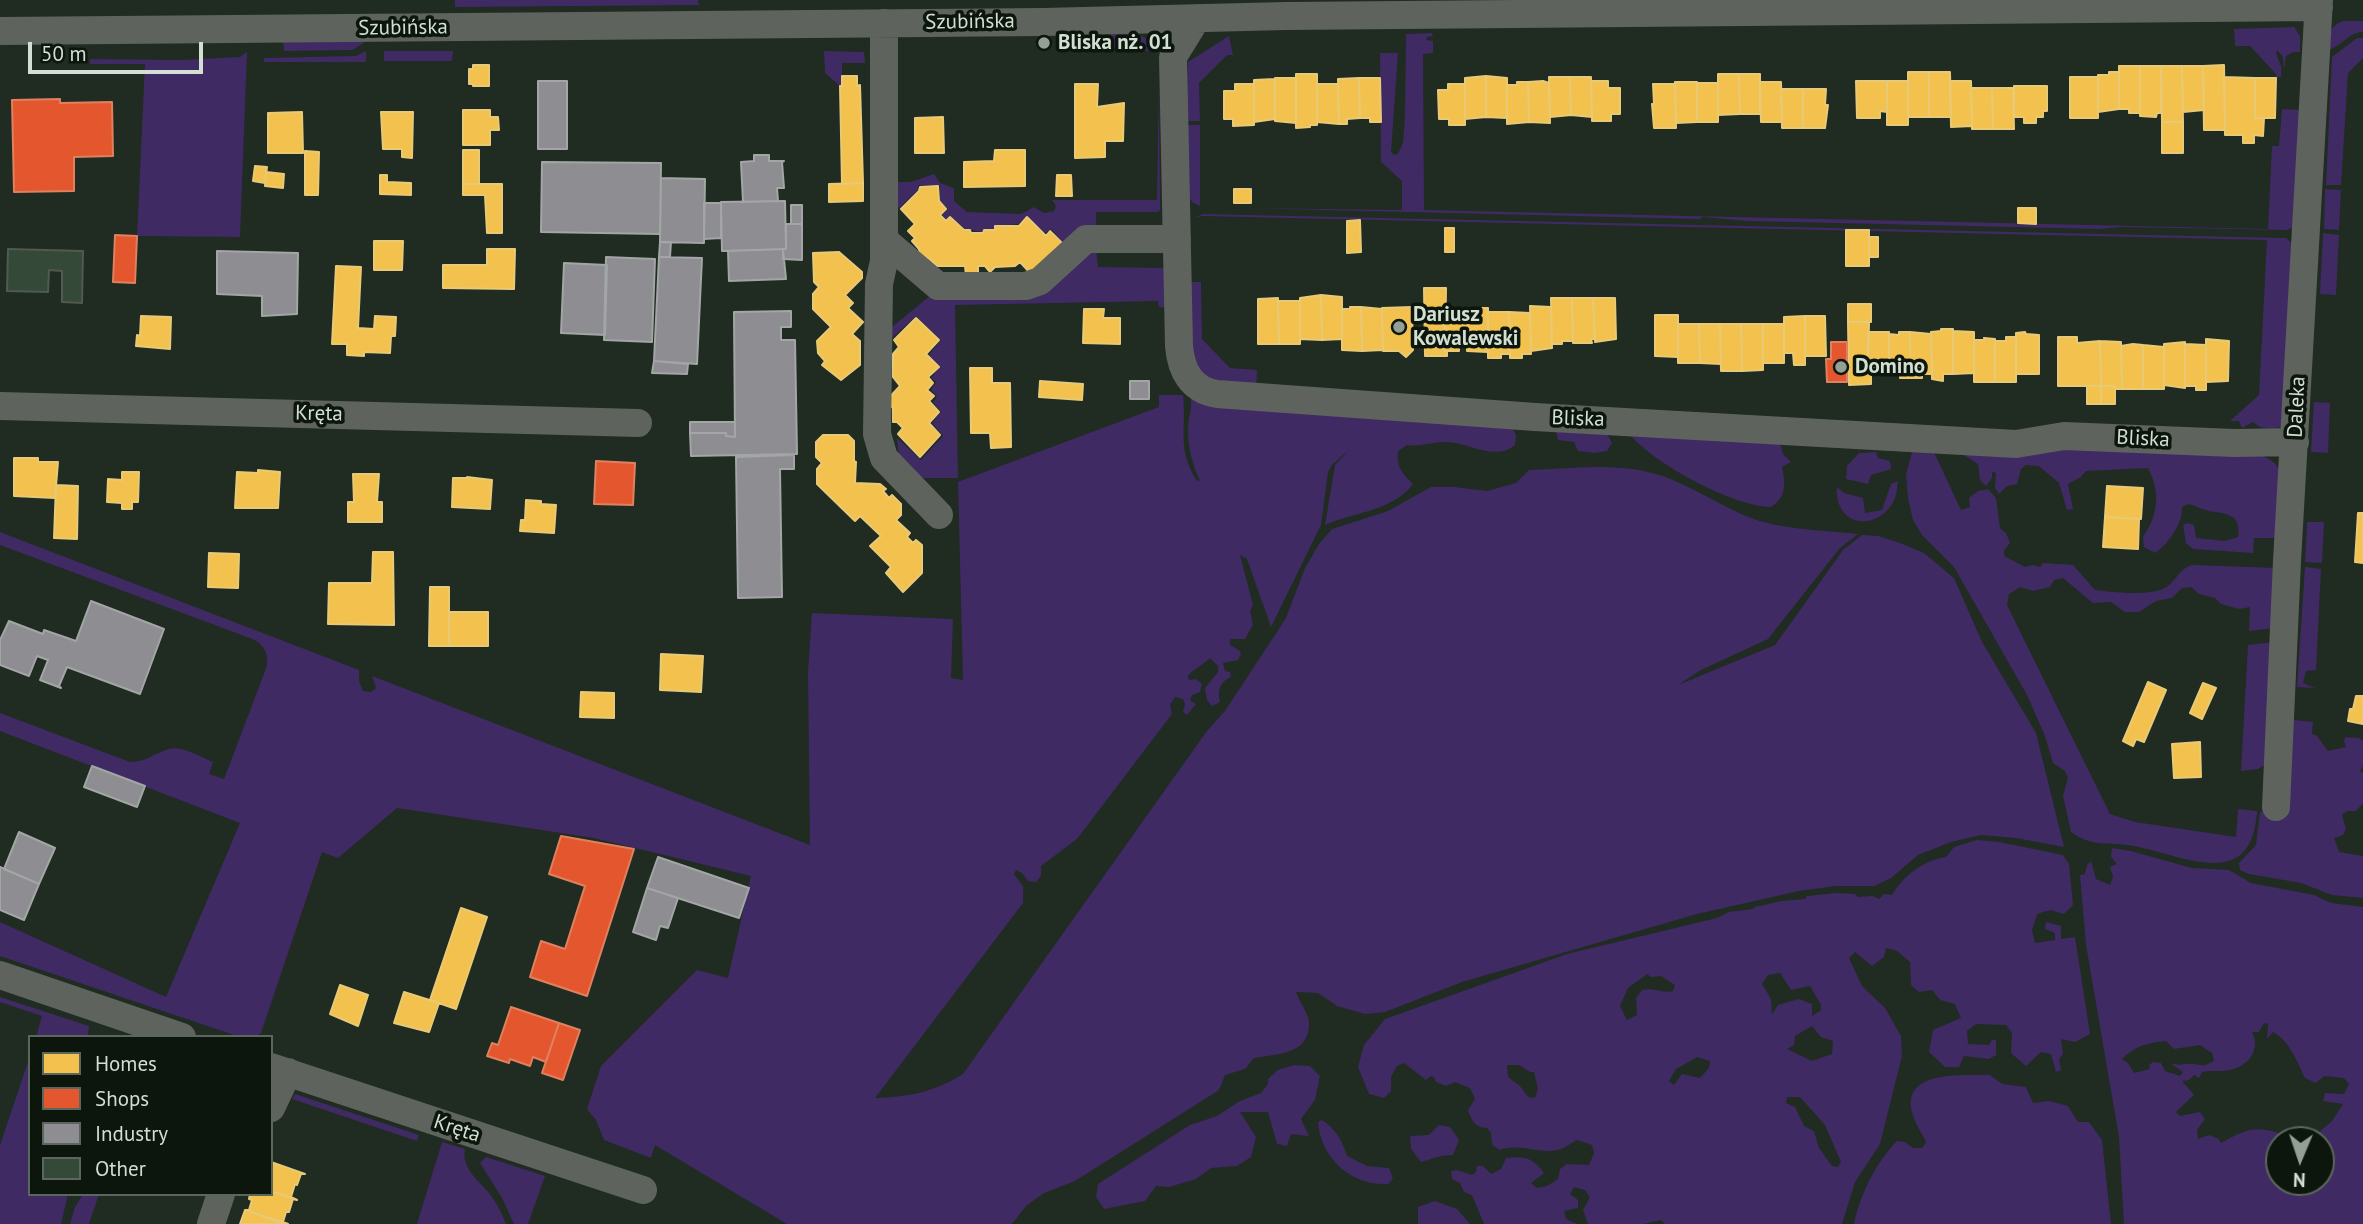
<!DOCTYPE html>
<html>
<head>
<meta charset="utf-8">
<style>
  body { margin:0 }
  #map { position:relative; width:2363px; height:1224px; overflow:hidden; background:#202b21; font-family:"PT Sans",sans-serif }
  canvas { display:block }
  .legend { position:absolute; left:28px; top:1035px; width:245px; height:161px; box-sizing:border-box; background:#0c160d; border:2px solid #5b665c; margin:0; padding:9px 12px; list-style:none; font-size:21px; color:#d2dfd2 }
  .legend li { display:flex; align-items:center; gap:14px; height:35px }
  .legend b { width:35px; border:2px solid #5b665c }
  .north { position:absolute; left:2265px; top:1126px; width:70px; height:70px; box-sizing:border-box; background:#0c160d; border:2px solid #5b665c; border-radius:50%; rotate:182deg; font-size:19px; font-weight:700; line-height:28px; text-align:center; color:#d2dfd2 }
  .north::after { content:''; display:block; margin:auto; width:24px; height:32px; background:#94a094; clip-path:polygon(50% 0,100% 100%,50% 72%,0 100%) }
  .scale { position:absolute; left:28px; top:42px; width:175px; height:32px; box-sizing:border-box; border:4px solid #d2dfd2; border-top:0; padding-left:9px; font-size:21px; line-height:24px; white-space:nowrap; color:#d2dfd2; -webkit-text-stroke:5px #0c160d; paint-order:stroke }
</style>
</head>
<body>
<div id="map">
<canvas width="2363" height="1224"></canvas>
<ul class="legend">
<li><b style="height:19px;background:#f2c14e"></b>Homes</li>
<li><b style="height:19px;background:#e4572e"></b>Shops</li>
<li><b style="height:19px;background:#8d8d92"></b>Industry</li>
<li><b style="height:19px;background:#354938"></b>Other</li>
</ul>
<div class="north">N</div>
<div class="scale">50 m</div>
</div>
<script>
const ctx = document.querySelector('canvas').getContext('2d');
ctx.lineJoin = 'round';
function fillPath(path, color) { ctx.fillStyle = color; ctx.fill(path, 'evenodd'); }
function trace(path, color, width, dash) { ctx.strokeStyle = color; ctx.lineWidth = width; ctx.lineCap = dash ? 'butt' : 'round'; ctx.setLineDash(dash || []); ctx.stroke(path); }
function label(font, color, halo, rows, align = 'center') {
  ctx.font = font + ' "PT Sans",sans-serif'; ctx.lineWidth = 7; ctx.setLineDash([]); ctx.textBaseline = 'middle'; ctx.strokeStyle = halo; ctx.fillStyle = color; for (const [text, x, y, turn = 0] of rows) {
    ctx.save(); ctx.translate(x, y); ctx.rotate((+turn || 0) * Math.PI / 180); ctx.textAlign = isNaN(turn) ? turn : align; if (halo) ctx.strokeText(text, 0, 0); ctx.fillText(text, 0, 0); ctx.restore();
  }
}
const green = new Path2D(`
  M 455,0 L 698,0 L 699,5 L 455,7 Z
  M 2343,21 L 2363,21 L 2363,32 C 2348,32 2341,48 2327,50 C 2328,37 2329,26 2343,21 Z
  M 2294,27 L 2300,36 L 2300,52 L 2293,52 L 2286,56 L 2284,70 L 2283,57 L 2277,50 L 2276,53 L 2281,66 L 2281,77 L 2276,78 L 2276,74 L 2250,46 L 2235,46 L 2234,29 Z
  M 1130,32 L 1144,37 L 1156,51 L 1110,50 L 1109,39 L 1112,33 Z
  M 1432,33 L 1433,36 L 1427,37 L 1426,40 L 1433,41 L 1433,53 L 1423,54 L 1424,210 L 2268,229 L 2272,146 L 2279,146 L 2282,109 L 2302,110 L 2296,226 L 2287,230 L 2122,227 L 2100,229 L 1748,221 L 1702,217 L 1700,219 L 1240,208 L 1402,210 L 1402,181 L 1381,162 L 1380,53 L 1398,53 L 1391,152 L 1394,155 L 1398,154 L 1403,143 L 1405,116 L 1406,34 Z
  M 1229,36 L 1233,55 L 1227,55 L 1199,83 L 1200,121 L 1186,121 L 1188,62 Z
  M 2357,38 L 2363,38 L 2363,58 L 2348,73 L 2341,185 L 2326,185 L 2332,57 Z
  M 362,40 L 364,43 L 352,50 L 284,51 L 283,41 Z
  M 366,51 L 366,62 L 264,62 L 264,58 L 356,56 Z
  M 384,51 L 453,51 L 452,61 L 384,61 Z
  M 824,51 L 864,52 L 865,63 L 842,63 L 842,86 L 840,86 L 825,73 Z
  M 247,52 L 240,237 L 137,236 L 145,64 L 90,64 L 90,59 L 182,60 L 240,57 Z
  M 1159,81 L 1160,210 L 1158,212 L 1096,212 L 1096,228 L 1064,245 L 1051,229 L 1045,233 L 1026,217 L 1018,224 L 995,226 L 994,229 L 983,229 L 982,232 L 965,229 L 950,216 L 946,219 L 942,215 L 948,209 L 940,201 L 940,186 L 918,185 L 918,190 L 899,208 L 895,204 L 894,182 L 911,182 L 934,174 L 940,183 L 954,188 L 954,201 L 967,212 L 1021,214 L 1034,207 L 1044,213 L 1054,211 L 1056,206 L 1052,200 L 1157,200 Z
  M 1186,125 L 1200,125 L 1200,206 L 1192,202 L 1187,192 Z
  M 2325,189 L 2341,190 L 2339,230 L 2324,229 Z
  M 1203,214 L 2286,238 L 2295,246 L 2281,427 C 2269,429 2262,430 2253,422 L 2242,428 L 2239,421 L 2230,421 L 2259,395 L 2267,240 L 1201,216 L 1193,218 Z
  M 2323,233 L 2339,235 L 2336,295 L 2320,294 Z
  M 1089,249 L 1096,249 L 1098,267 L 1168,268 L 1166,308 L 1159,307 L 1158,301 L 955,305 L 958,478 L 922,478 L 899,458 L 897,438 L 921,460 L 943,436 L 932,423 L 941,412 L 933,402 L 937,397 L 931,390 L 936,382 L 931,378 L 940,367 L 929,355 L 941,340 L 916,316 L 892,338 L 892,327 L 931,295 L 1042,295 Z
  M 1189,282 L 1201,282 L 1202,339 L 1230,368 L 1257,370 L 1256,389 L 1228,388 L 1191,368 Z
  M 1159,395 L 1183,395 C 1187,430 1176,448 1197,481 L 1200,480 C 1191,464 1186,437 1189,418 C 1191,409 1192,404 1190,395 L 1510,423 L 1516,435 L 1515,445 C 1495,462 1468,442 1446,442 C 1432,442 1420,447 1407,445 L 1398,451 C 1396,467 1403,474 1413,484 C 1393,511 1354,512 1325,525 L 1335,465 L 1350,449 L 1332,465 L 1328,472 L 1321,525 L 1271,627 L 1247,559 L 1240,555 L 1253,605 L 1250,611 L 1253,625 L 1245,639 L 1230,639 L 1230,645 L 1239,650 L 1241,654 L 1238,660 L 1223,663 L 1225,671 L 1230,672 L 1231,677 C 1220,682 1217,690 1220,702 L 1212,706 L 1207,700 L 1205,688 L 1218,672 L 1218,666 L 1210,658 C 1203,665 1191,671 1188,676 L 1189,680 L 1196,679 L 1202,684 L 1200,692 L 1192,695 L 1190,700 L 1196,704 L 1187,715 L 1183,712 L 1185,704 L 1183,699 L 1175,697 L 1170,705 L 1172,714 L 1077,839 L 1041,866 L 1041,876 L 1036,882 L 1028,881 L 1022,873 L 1016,870 L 1014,874 L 1023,886 L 1023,903 L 875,1098 C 909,1097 934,1092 963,1074 L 1207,731 L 1225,711 L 1286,618 L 1305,568 L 1319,544 L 1332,529 L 1388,511 L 1431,487 L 1454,487 L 1487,491 L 1516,483 L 1529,470 C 1568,469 1610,463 1648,472 C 1683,480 1713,502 1746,516 C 1779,530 1822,530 1858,534 L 1840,548 L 1768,639 L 1701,670 L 1678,685 L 1775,645 L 1843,550 L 1862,535 L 1878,536 L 1900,543 L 1924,553 L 1954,578 L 1982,642 L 2036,733 L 2064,847 L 2016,838 L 1981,835 L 1951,842 L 1918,855 L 1891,878 L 1874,886 L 1836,886 L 1799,891 L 1697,914 L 1462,982 L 1385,1012 L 1365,1014 L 1337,1006 L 1318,993 L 1296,992 C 1299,1001 1309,1014 1309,1023 C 1310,1055 1276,1054 1254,1058 L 1245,1069 L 1225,1075 L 1219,1090 L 1075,1181 L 1044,1193 L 1026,1206 L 1012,1224 L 787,1224 L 655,1145 L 651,1158 L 604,1140 L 596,1120 L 587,1109 L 601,1066 L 697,970 L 728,978 L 751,876 L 594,838 L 397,808 L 338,858 L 322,852 L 261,1033 L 256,1037 L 240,1037 L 0,956 L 0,922 L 166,997 L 240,823 L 0,731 L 0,713 L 130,762 C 147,762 154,753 169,749 C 181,745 201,757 213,762 L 209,774 L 224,779 L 267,666 C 268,653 265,647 255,640 L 0,545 L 0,532 L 359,670 L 359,681 L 363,691 L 371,692 L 376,688 L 372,676 L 810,845 L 808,672 L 812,613 L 953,619 L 951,678 L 963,680 L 958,482 L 1159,407 Z
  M 2314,402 L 2330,403 L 2328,453 L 2311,452 Z
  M 1556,432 L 1607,434 L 1612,443 L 1607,451 L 1595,453 L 1578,451 L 1574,442 L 1558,440 Z
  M 1631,436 L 1780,443 L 1783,454 L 1791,462 L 1782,467 C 1786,485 1786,497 1771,507 C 1732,506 1657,465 1631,436 Z
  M 2063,445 L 2259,454 C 2272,459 2280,466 2283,479 L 2279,538 L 2254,538 L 2253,553 L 2193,549 L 2186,543 L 2183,525 L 2188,523 L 2194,525 L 2196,538 L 2225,541 L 2238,537 C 2241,519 2232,514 2216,512 C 2207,512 2197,506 2188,504 L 2182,507 C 2183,524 2168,544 2155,553 L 2144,547 L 2143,537 C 2158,515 2161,493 2148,468 L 2086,471 L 2081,477 L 2068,484 L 2073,509 L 2067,510 L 2059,483 L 2039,466 L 2026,465 L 2021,469 L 2017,484 L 2007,486 L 1999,494 L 1995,488 L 1996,473 L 1992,472 L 1992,478 L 1986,486 L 1980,480 L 1978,464 L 1954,449 L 1932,448 L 1961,510 L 1970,507 L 1969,498 L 1978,491 L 1988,489 L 1996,498 L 2000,528 L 2006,533 L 2010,543 L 2004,550 L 2004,556 L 2025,567 L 2033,565 L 2040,567 L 2043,563 L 2073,565 L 2095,590 C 2112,592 2146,596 2163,589 C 2176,583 2178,569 2192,565 L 2277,568 L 2275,628 L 2249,631 L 2250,607 L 2239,609 L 2221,604 L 2215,598 L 2199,594 L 2191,587 L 2182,588 L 2172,598 L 2156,601 L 2139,612 L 2125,612 L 2111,602 L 2093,603 L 2063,578 L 2054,580 L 2050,587 L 2033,591 L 2020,587 L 2009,594 L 2007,605 L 2110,814 L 2135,822 L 2236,837 L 2238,809 L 2257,811 C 2252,896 2180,853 2128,845 C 2105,842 2092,847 2071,832 L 2063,796 L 2068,778 L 2065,771 L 2053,763 L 2045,736 L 2027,695 L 1954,567 L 1922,535 L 1913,520 L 1908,498 L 1906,474 L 1913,449 L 1924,446 L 2024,452 Z
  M 1876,452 L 1878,458 L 1890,461 L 1891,469 L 1871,475 L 1868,484 L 1846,479 L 1847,466 L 1859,453 Z
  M 1898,481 C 1897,486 1897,493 1895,498 C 1880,533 1834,528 1837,487 L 1844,493 L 1863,498 L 1865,513 L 1882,510 L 1891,484 Z
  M 2307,522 L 2324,522 L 2322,563 L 2305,562 Z
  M 2305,567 L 2321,569 L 2316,670 L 2306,671 L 2303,683 L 2315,688 L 2297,687 Z
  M 2274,642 L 2266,764 L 2258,769 L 2241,771 L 2248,645 Z
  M 2294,720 L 2313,722 L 2312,734 L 2317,736 L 2328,751 L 2346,747 L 2344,741 L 2345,737 L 2359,738 L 2363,741 L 2363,766 L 2360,771 L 2363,773 L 2363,803 L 2356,811 L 2347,811 L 2342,815 L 2346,829 L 2343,835 L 2334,838 L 2339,852 L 2363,856 L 2363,898 L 2332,895 L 2301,883 L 2249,874 L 2240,870 L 2239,863 L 2256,845 L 2260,812 L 2285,813 L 2291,722 Z
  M 1977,840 L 1999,842 L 2063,855 L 2069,864 L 2073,905 L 2064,914 L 2050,910 L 2037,914 L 2032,930 L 2035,943 L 2055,940 L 2055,933 L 2045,929 L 2046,922 L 2061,926 L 2061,939 L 2075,937 L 2090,1034 L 2075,1042 L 2061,1039 L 2063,1054 L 2059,1059 L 2061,1070 L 2056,1072 L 2051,1054 L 2041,1052 L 2026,1066 L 2011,1053 L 2012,1033 L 2006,1025 L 1976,1024 L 1967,1031 L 1968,1044 L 1989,1045 L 1992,1040 L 1996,1040 L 1996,1055 L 1989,1059 L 1964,1056 L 1959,1067 L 1945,1067 L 1929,1052 L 1933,1030 L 1961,1018 L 1955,1004 L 1940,1000 L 1932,990 L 1919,992 L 1911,985 L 1910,962 L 1897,951 L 1886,948 L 1884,957 L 1872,966 L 1855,952 L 1849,958 L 1862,986 L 1885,1008 L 1901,1036 L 1902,1056 L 1880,1144 L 1855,1182 L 1842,1224 L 1665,1224 L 1661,1220 L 1643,1224 L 1588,1224 L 1583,1210 L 1590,1197 L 1585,1190 L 1574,1187 L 1570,1194 L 1578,1200 L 1578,1208 L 1564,1211 L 1566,1219 L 1577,1224 L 1484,1224 L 1472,1195 L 1464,1192 L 1460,1183 L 1452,1179 L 1451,1171 L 1457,1170 L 1472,1175 L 1476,1172 L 1477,1166 L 1483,1166 L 1491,1174 L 1501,1169 L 1506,1158 C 1525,1156 1533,1158 1544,1173 L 1531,1183 L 1537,1188 L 1547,1186 L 1558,1179 L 1560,1169 L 1567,1164 L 1589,1165 L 1594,1153 L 1592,1145 L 1577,1140 C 1571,1143 1564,1149 1557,1150 C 1537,1154 1520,1143 1500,1150 L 1492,1145 L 1491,1133 L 1487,1128 C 1474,1127 1472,1121 1468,1110 L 1475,1099 L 1470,1088 L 1455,1082 L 1446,1086 L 1436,1082 L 1434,1077 L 1431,1076 L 1426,1080 L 1404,1063 L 1397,1066 L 1391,1077 L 1391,1091 L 1384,1098 L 1369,1094 L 1358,1067 L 1364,1045 L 1385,1019 L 1567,954 L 1717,918 L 1729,912 L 1753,909 L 1755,907 L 1781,901 L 1805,899 L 1807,896 L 1836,893 L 1855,894 L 1858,897 L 1873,896 L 1879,899 L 1884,894 L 1892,895 C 1903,876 1924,860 1946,857 L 1954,847 ZM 1780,973 L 1791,990 L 1810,986 L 1821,1005 L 1821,1010 L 1812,1016 L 1812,1004 L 1799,999 L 1778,1005 L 1772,1014 L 1771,999 L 1762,984 L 1768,975 ZM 1647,974 L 1651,977 L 1661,976 L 1675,985 L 1673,991 C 1662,994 1655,987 1642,990 L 1636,998 L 1637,1015 L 1627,1020 L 1620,1006 L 1628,988 ZM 1812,1026 L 1821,1037 L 1833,1041 L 1832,1054 L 1812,1061 L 1787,1049 L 1794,1045 L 1795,1036 ZM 1697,1057 L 1710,1061 L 1709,1068 L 1700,1078 L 1682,1074 L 1674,1085 L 1669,1081 L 1676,1069 ZM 1507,1065 L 1519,1065 L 1530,1072 L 1534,1072 L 1538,1089 L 1535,1098 L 1528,1097 L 1520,1086 L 1508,1077 ZM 1787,1097 L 1800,1097 L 1825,1125 L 1841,1162 L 1838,1167 L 1832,1166 L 1819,1148 L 1814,1131 L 1804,1126 L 1795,1107 L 1786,1103 Z
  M 2112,848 L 2131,851 L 2192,868 L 2229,870 L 2251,883 L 2314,895 L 2331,903 L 2363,907 L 2363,1224 L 2124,1224 L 2119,1137 L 2086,945 L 2080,875 L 2085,874 L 2087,865 L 2091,861 L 2096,879 L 2110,885 L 2113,877 L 2110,867 L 2117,864 L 2111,857 ZM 2264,1023 L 2268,1024 L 2267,1039 L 2273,1032 C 2290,1041 2297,1062 2305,1078 L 2316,1083 L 2324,1076 L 2344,1078 L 2349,1084 L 2344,1094 L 2325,1093 L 2323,1101 L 2343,1104 L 2332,1121 L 2310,1140 L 2321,1140 L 2321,1182 L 2279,1182 L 2279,1148 L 2276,1147 L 2278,1138 L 2289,1139 L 2290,1136 C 2256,1127 2253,1125 2221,1143 L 2219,1139 L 2209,1135 L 2198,1139 L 2197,1130 L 2205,1119 L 2200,1112 L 2180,1116 L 2176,1112 L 2194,1095 L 2182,1081 L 2189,1080 L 2194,1075 L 2199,1078 L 2202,1072 C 2211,1070 2221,1072 2230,1070 C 2249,1066 2261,1049 2252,1032 L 2259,1032 ZM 2166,1041 L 2174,1049 L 2200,1045 L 2212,1053 L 2214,1061 C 2199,1069 2203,1063 2189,1064 C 2181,1064 2179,1066 2170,1063 L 2183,1072 L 2180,1076 L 2165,1071 L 2161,1063 L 2153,1062 L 2149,1065 L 2150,1069 L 2134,1073 L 2128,1063 L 2122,1059 C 2135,1046 2147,1043 2166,1041 Z
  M 0,997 L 89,1026 L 88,1037 L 36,1037 L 42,1016 L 0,1002 Z
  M 30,1056 L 30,1194 L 68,1194 L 61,1224 L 0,1224 L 0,1145 Z
  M 1294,1065 L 1310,1066 L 1320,1076 L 1315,1100 L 1301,1119 L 1309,1136 L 1291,1134 L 1287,1146 L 1277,1144 L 1268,1112 L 1240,1112 L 1256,1137 L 1251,1157 L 1237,1166 L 1211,1168 L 1196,1179 L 1169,1187 L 1156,1186 L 1145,1201 L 1104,1209 L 1096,1197 L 1098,1184 L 1190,1125 L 1217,1116 L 1240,1101 L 1261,1093 L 1268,1084 L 1268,1079 L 1278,1070 Z
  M 1990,1075 L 2002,1084 L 2026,1087 L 2033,1103 L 2049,1101 L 2068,1106 L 2078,1122 L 2089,1122 L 2102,1140 L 2111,1224 L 1854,1224 C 1860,1195 1876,1162 1897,1141 L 1905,1142 L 1913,1148 L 1922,1148 L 1926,1142 C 1922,1133 1914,1122 1912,1112 C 1902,1069 1964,1076 1990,1075 Z
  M 295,1094 L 419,1135 L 417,1141 L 292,1099 Z
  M 1322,1120 C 1336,1129 1342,1140 1347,1156 L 1367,1166 L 1389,1168 L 1393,1179 L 1388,1184 C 1352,1186 1321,1159 1318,1122 Z
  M 1439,1125 L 1450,1127 L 1459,1140 L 1453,1155 L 1441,1156 L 1421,1162 L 1411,1149 L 1410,1136 L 1429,1135 Z
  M 442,1142 L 465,1149 C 461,1168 479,1181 489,1193 C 496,1202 502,1213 506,1224 L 417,1224 Z
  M 486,1157 L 545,1176 L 528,1224 L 514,1224 L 502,1198 L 480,1163 Z
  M 83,1194 L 99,1194 L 89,1224 L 70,1224 L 75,1207 Z
  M 1435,1201 L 1457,1209 L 1470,1224 L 1418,1224 L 1418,1207 Z`);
const homes = new Path2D(`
  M 473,65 L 489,65 L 489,86 L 473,86 L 473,84 L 469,84 L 469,69 L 473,69 Z
  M 2224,65 L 2225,130 L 2204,130 L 2203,66 Z
  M 2119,66 L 2140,66 L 2140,113 L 2129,113 L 2129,109 L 2119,109 Z
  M 2140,66 L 2161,66 L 2161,113 L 2157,113 L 2156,117 L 2140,116 Z
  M 2161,66 L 2182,66 L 2183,122 L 2162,122 Z
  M 2182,66 L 2203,66 L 2204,110 L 2183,112 Z
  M 1908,72 L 1929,72 L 1929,117 L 1908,117 Z
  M 1929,72 L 1950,72 L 1951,117 L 1929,117 Z
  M 2109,72 L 2119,72 L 2119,109 L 2098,112 L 2098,75 L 2109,75 Z
  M 1296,74 L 1317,74 L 1317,125 L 1310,125 L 1310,127 L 1296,128 Z
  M 1718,74 L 1739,74 L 1740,114 L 1718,115 Z
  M 1739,74 L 1760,74 L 1760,114 L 1740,114 Z
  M 842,76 L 857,76 L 857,86 L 860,85 L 863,183 L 842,184 L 840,86 L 842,86 Z
  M 1486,76 L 1486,117 L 1465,119 L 1465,78 Z
  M 1486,76 L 1507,78 L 1507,118 L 1486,117 Z
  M 1549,77 L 1570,77 L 1571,115 L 1550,117 Z
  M 1570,77 L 1591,77 L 1592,117 L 1571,115 Z
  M 2070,77 L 2098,77 L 2098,118 L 2070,118 Z
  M 2224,77 L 2255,78 L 2255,118 L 2264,118 L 2263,136 L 2254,135 L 2254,143 L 2243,143 L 2243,135 L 2225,135 Z
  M 1275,78 L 1296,78 L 1296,123 L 1275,121 Z
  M 1359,78 L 1380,78 L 1381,122 L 1370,122 L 1370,118 L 1360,118 Z
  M 1359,78 L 1360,118 L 1347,119 L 1347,124 L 1339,124 L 1338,79 Z
  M 2255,78 L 2276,78 L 2275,118 L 2255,118 Z
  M 1275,79 L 1275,119 L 1254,122 L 1254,80 Z
  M 1543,81 L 1549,83 L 1550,123 L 1529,122 L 1528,82 Z
  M 1591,81 L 1608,81 L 1608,88 L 1620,88 L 1620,114 L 1611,114 L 1611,121 L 1592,121 Z
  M 1856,81 L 1887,81 L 1887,112 L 1880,111 L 1880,118 L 1857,118 Z
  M 1887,81 L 1908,81 L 1908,125 L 1887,125 Z
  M 1950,81 L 1971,81 L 1972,126 L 1951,127 Z
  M 1517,82 L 1528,82 L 1529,122 L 1507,124 L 1507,85 L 1517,85 Z
  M 1675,82 L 1697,82 L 1697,122 L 1676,123 Z
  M 1760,82 L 1781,82 L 1782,122 L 1761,122 Z
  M 1697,83 L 1718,83 L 1718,122 L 1697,122 Z
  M 1075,84 L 1098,84 L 1097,107 L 1124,103 L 1123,141 L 1105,141 L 1105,157 L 1075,158 Z
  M 1235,84 L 1254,84 L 1254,125 L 1233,126 L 1233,119 L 1224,119 L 1224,91 L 1235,91 Z
  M 1317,84 L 1338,84 L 1339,124 L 1317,122 Z
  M 1448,84 L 1465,84 L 1465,125 L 1449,125 L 1449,119 L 1439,119 L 1438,90 L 1448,90 Z
  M 1653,84 L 1675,84 L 1676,128 L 1654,128 L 1652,104 L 1654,104 Z
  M 2014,86 L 2047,86 L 2047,111 L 2043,111 L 2043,117 L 2036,117 L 2036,123 L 2024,123 L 2024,117 L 2014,117 Z
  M 1971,88 L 1992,88 L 1993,129 L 1972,129 Z
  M 1992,88 L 2013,88 L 2014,129 L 1993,129 Z
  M 1781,89 L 1803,89 L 1803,128 L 1782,128 Z
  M 1803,89 L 1826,89 L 1825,105 L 1828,105 L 1825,128 L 1803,128 Z
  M 463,110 L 490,110 L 490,117 L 498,117 L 499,130 L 490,130 L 490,145 L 463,145 Z
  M 302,112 L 303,153 L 268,153 L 268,113 Z
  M 381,112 L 413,112 L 412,158 L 402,157 L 402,149 L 383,149 Z
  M 943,117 L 944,153 L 915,153 L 915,118 Z
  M 2162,122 L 2183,122 L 2183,153 L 2162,153 Z
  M 463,150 L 479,150 L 479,184 L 463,184 Z
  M 995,150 L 1025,150 L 1025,186 L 964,187 L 964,162 L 994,161 Z
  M 305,151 L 319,152 L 318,195 L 305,195 Z
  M 255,166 L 267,167 L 265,183 L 253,181 Z
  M 266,172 L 284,174 L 283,188 L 265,186 Z
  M 380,175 L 387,175 L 387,182 L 411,183 L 411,195 L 380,194 Z
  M 1057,175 L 1071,175 L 1072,196 L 1056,196 Z
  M 863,183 L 863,201 L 829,202 L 829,184 Z
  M 463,184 L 502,184 L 502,233 L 487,233 L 485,195 L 463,195 Z
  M 938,186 L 939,201 L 946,209 L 940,215 L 946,221 L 950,217 L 964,230 L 970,230 L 971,233 L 983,233 L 984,230 L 995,230 L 995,226 L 1019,226 L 1027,217 L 1046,236 L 1050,231 L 1063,244 L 1032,275 L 1020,262 L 1015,266 L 995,267 L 990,272 L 985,266 L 978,266 L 978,276 L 966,276 L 965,266 L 937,266 L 928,258 L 920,258 L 919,249 L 912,241 L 915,238 L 908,231 L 915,224 L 901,209 L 919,191 L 920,187 Z
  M 1234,189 L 1251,189 L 1251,203 L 1234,203 Z
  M 2018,208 L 2036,208 L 2036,224 L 2018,223 Z
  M 1360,220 L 1361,252 L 1347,253 L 1347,221 Z
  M 1445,228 L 1454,228 L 1454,252 L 1445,252 Z
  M 1846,230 L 1869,230 L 1869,266 L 1846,266 Z
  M 1869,237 L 1878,237 L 1878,257 L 1869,257 Z
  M 374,241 L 403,241 L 402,270 L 374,270 Z
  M 487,249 L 515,249 L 514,289 L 443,288 L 443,265 L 487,265 Z
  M 839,252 L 862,272 L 862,278 L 845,295 L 853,303 L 848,308 L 863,322 L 852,334 L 860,341 L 860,365 L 841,380 L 822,365 L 825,361 L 818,353 L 817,341 L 831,327 L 813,309 L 813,294 L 819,287 L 814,282 L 813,253 Z
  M 336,266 L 361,267 L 358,328 L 374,329 L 375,316 L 396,317 L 395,336 L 391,336 L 390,353 L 364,352 L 364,356 L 347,355 L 347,344 L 332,344 Z
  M 1424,288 L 1446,288 L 1445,351 L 1447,351 L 1447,356 L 1425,356 Z
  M 1321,295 L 1342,297 L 1342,339 L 1322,340 Z
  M 1321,295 L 1322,340 L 1300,339 L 1300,298 Z
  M 1278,298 L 1279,344 L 1258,344 L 1258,299 Z
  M 1551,298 L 1572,298 L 1573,341 L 1562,341 L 1562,344 L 1552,344 Z
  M 1572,298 L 1593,298 L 1595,339 L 1591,339 L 1592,343 L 1573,343 Z
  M 1593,298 L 1615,298 L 1616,339 L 1595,342 Z
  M 1278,301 L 1300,301 L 1300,344 L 1279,344 Z
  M 1848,304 L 1871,304 L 1871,322 L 1848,322 Z
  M 1530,306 L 1551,307 L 1552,348 L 1531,351 Z
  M 1350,307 L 1361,307 L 1362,351 L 1342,350 L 1342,309 L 1350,309 Z
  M 1361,307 L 1382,309 L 1383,350 L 1362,351 Z
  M 1412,307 L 1413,350 L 1406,357 L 1399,351 L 1383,351 L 1382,308 Z
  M 1444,308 L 1467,308 L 1467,346 L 1459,346 L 1459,351 L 1445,351 Z
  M 1467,308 L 1488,308 L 1488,352 L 1467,351 Z
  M 1084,309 L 1104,309 L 1103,318 L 1120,318 L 1120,344 L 1083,343 Z
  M 1488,312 L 1509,312 L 1510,354 L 1501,354 L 1501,358 L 1488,358 Z
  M 1509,312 L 1530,313 L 1531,354 L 1522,354 L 1522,358 L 1510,358 Z
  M 1655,315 L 1678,315 L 1678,357 L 1655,356 Z
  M 141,316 L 171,317 L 170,349 L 136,346 L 137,335 L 140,336 Z
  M 1805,316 L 1825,316 L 1826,356 L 1805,356 Z
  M 1805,316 L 1805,365 L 1794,365 L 1793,353 L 1784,353 L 1784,317 Z
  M 916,318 L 939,340 L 926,354 L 939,367 L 928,377 L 933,383 L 927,390 L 934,396 L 929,401 L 939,412 L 929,423 L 940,435 L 920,457 L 898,434 L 903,428 L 897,422 L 893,422 L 893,408 L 886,401 L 900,386 L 893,377 L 893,354 L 899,347 L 894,340 Z
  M 1848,322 L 1869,322 L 1868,370 L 1871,371 L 1871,384 L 1849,385 Z
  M 1678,324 L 1699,324 L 1700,363 L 1678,363 Z
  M 1699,324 L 1720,324 L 1721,364 L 1700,363 Z
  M 1720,324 L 1741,324 L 1742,371 L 1721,371 Z
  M 1741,324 L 1763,324 L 1763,370 L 1742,371 Z
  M 1763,324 L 1784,324 L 1784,363 L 1763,363 Z
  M 1941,329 L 1953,329 L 1953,374 L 1943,374 L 1943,381 L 1932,379 L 1931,332 L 1941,331 Z
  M 1953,331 L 1974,332 L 1974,373 L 1953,374 Z
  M 1868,332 L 1889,332 L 1889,373 L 1868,370 Z
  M 1899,332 L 1910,332 L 1911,378 L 1900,378 L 1900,373 L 1889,373 L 1889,334 L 1899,335 Z
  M 1910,332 L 1931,334 L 1932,374 L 1922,374 L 1922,378 L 1911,378 Z
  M 2025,332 L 2026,334 L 2039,335 L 2039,374 L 2016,374 L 2016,333 Z
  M 2006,337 L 2016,337 L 2016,382 L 1995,382 L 1995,341 L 2006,341 Z
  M 2058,337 L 2077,337 L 2077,343 L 2100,341 L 2101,386 L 2058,386 Z
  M 1984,338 L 1995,339 L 1995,382 L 1974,382 L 1974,340 L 1985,340 Z
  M 2206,339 L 2229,341 L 2228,381 L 2206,382 Z
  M 2100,341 L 2121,342 L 2122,389 L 2115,389 L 2115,386 L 2101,386 Z
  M 2185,342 L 2185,388 L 2164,385 L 2164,344 Z
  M 2133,344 L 2143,345 L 2143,389 L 2122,389 L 2121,346 Z
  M 2185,344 L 2206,345 L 2206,390 L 2196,390 L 2196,386 L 2185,386 Z
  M 2143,345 L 2164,347 L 2164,389 L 2143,389 Z
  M 970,368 L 992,368 L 992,383 L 1010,383 L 1011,447 L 991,448 L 990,433 L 971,433 Z
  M 1040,381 L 1083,384 L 1082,400 L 1039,397 Z
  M 2087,386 L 2101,386 L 2101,404 L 2087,404 Z
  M 2101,386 L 2115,386 L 2115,404 L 2101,404 Z
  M 823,435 L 848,435 L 854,441 L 854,461 L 856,462 L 855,483 L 880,484 L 886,489 L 883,491 L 889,498 L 892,495 L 901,504 L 901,515 L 896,520 L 910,533 L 907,537 L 913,543 L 916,540 L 922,545 L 922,573 L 903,592 L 886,573 L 891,567 L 870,546 L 881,536 L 860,516 L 855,521 L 817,484 L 817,469 L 822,463 L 816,457 L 816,442 Z
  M 14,458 L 38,458 L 38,462 L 58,462 L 55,498 L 14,496 Z
  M 258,470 L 280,472 L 278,508 L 235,508 L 237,472 L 258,473 Z
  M 122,472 L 139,472 L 138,502 L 132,502 L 132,509 L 122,509 L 122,503 L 107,502 L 108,479 L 122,480 Z
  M 353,474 L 379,474 L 377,502 L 382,502 L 382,522 L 348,522 L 348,502 L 354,502 Z
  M 467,477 L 492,480 L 490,509 L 452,507 L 453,478 L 467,478 Z
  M 56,485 L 78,486 L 77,539 L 54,538 Z
  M 2107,486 L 2143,488 L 2141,519 L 2105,517 Z
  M 526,500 L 541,501 L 541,504 L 556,505 L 554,533 L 520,531 L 521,520 L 525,520 Z
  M 2358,513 L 2363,513 L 2363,563 L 2355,562 Z
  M 2105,517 L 2139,519 L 2138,549 L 2103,547 Z
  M 373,552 L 393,552 L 394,625 L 328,624 L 329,583 L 372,583 Z
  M 209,553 L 239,554 L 238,588 L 208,587 Z
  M 430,587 L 449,587 L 449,646 L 429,646 Z
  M 449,612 L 488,612 L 488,646 L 449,646 Z
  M 661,654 L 703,656 L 701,692 L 660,690 Z
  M 2148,682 L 2166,690 L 2144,742 L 2136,739 L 2133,746 L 2123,741 Z
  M 2203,683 L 2216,688 L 2202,719 L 2190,713 Z
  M 581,692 L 614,693 L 614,718 L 580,717 Z
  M 2356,696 L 2363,696 L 2363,724 L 2348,721 L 2350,709 L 2353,709 Z
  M 2200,742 L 2201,777 L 2174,778 L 2172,744 Z
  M 461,908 L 487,917 L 456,1009 L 430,1000 Z
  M 340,985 L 368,995 L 358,1026 L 330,1014 Z
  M 404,992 L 439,1003 L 429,1032 L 394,1023 Z
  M 271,1162 L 305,1174 L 301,1174 L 297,1185 L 295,1184 L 291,1197 L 297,1200 L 271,1191 Z
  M 271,1191 L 297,1200 L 293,1199 L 289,1212 L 286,1212 L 283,1222 L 288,1224 L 245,1210 L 249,1210 L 252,1200 L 249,1199 L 250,1194 L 271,1194 Z
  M 245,1210 L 285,1224 L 240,1224 Z`);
const shops = new Path2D(`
  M 60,99 L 60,103 L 112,102 L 113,156 L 74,157 L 74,191 L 14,192 L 12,100 Z
  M 115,235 L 137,236 L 135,283 L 113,282 Z
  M 1831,342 L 1847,342 L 1847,382 L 1827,382 L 1826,359 L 1831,359 Z
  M 596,461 L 635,463 L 633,505 L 594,504 Z
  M 561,836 L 634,849 L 587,996 L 530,977 L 541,941 L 565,949 L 585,886 L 549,874 Z
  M 511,1007 L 559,1023 L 546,1062 L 533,1057 L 530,1066 L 510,1059 L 509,1063 L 487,1056 L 492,1043 L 498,1045 Z
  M 559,1023 L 580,1030 L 563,1080 L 542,1073 Z`);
const industry = new Path2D(`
  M 538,81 L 567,81 L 567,149 L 538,149 Z
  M 754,155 L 769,155 L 769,161 L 784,161 L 782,162 L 784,188 L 777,188 L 778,201 L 743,202 L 741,162 L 754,161 Z
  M 542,162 L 661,163 L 660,234 L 541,232 Z
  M 661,178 L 705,179 L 704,243 L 660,242 Z
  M 785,201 L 786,249 L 722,251 L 721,202 Z
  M 704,203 L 721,203 L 721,238 L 704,239 Z
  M 791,205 L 802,205 L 802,224 L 791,224 Z
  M 786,224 L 802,224 L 802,260 L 783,259 L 783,249 L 786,249 Z
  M 660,242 L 671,242 L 670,257 L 659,257 Z
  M 783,249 L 786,279 L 729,281 L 728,251 Z
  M 217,251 L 298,253 L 297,314 L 262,316 L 262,296 L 217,294 Z
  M 606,257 L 655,259 L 652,342 L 604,340 Z
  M 659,257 L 702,258 L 697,364 L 654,361 Z
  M 564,263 L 607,265 L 605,335 L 561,333 Z
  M 791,311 L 791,327 L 781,327 L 781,340 L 795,340 L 797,454 L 691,456 L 690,433 L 726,433 L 726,436 L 735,437 L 734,312 Z
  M 654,361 L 688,364 L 687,374 L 652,373 Z
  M 1130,381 L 1149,381 L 1149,399 L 1130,399 Z
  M 690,422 L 735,422 L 735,437 L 726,436 L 726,433 L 690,433 Z
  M 794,455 L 794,469 L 780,469 L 782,597 L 738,598 L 736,457 Z
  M 91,601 L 164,629 L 140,694 L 67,667 L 59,686 L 61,688 L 40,680 L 48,660 L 37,656 L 29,676 L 0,665 L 0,640 L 9,621 L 43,634 L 44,630 L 76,641 Z
  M 92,766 L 145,786 L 137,807 L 84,787 Z
  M 19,832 L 55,848 L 39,884 L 4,869 Z
  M 658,857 L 749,888 L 739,918 L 647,888 Z
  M 0,867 L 39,884 L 24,920 L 0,910 Z
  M 647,888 L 678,898 L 668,928 L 660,926 L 656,940 L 633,932 Z`);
const building = new Path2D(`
  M 8,249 L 83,251 L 82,303 L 62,302 L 62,271 L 49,270 L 48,292 L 7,291 Z`);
const street = new Path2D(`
  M 1197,18 L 1173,57 L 1179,346 C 1181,370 1191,390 1217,394 L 1535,417 L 2016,444 L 2064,436 L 2234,443 L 2295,442
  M 884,23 L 884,261 L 879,284 L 877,434 L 884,458 L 939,515
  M 0,31 L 1043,22 L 1286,16 L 2319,7
  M 884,240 L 938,286 L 1026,286 L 1040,281 L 1086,239 L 1177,239
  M 0,406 L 638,423
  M 2276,807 L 2287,561 L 2319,0
  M 0,975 L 182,1037
  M 271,1067 L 643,1190
  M 271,1108 L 288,1072
  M 211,1224 L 221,1194`);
const markers = [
  [1044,43,7,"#94a094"],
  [1399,327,7,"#94a094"],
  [1841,367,7,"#94a094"]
];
const streetNames = [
  ["Szubińska",970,22,-1],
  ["Szubińska",403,28,-1],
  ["Daleka",2297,407,-87],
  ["Kręta",319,414,1],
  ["Bliska",1578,419,2],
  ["Bliska",2143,439,3],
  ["Kręta",457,1129,18]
];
const poiNames = [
  ["Bliska nż. 01",1058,43],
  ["Dariusz",1413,315],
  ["Kowalewski",1413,339],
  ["Domino",1855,367]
];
fillPath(green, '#3f2a64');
fillPath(homes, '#f2c14e');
trace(homes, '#e8ca76', 2);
fillPath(shops, '#e4572e');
trace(shops, '#df805f', 2);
fillPath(industry, '#8d8d92');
trace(industry, '#a2a6a5', 2);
fillPath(building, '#354938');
trace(building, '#505a51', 2);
trace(street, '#5e635e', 28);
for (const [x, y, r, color] of markers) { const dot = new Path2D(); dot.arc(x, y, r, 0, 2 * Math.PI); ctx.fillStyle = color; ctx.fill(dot); trace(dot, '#0c160d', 2.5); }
label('21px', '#d2dfd2', '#0c160d', streetNames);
label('bold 21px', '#d2dfd2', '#0c160d', poiNames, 'left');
</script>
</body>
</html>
